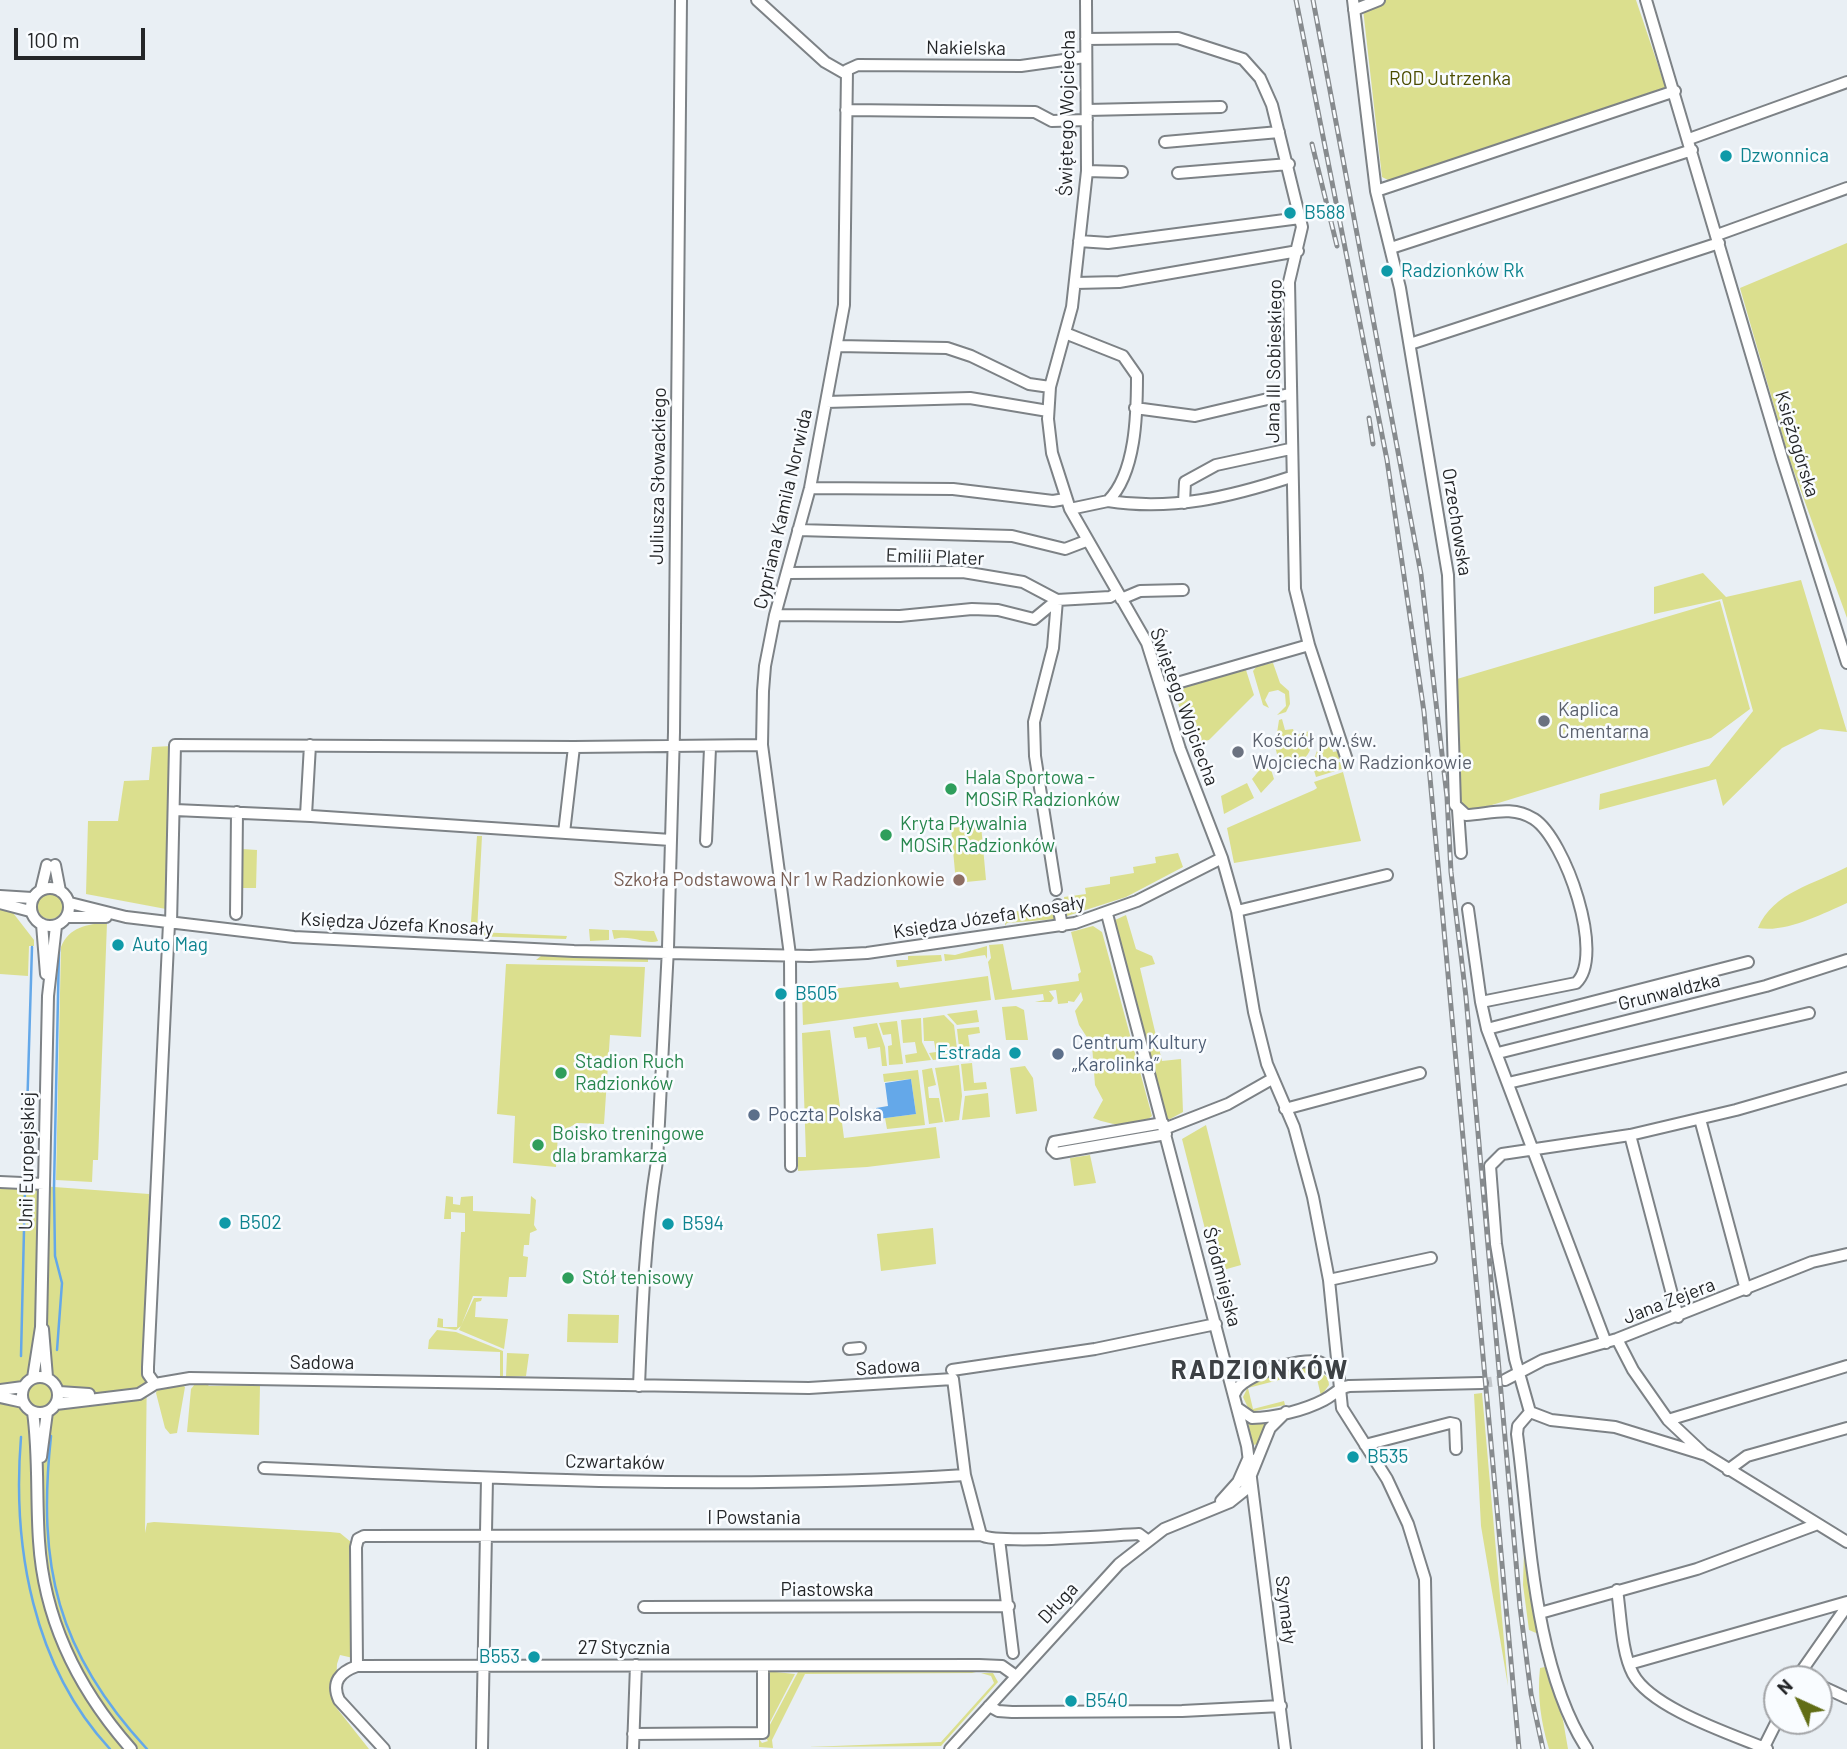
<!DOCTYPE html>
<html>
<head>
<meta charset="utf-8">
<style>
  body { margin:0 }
  #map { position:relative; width:1847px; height:1749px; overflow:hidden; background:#e9eff4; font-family:Barlow,sans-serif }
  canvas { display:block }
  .north { position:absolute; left:1763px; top:1665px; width:70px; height:70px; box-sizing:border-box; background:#f9fcff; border:2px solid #a4a6a9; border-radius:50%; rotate:315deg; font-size:19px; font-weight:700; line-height:28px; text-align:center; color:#242628 }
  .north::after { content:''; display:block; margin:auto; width:24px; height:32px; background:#616d15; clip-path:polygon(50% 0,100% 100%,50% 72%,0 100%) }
  .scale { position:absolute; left:14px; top:28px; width:131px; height:32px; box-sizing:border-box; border:4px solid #242628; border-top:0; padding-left:9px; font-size:21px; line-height:24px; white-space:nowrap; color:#242628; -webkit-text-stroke:5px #f9fcff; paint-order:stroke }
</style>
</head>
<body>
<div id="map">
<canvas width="1847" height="1749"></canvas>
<div class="north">N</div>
<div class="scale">100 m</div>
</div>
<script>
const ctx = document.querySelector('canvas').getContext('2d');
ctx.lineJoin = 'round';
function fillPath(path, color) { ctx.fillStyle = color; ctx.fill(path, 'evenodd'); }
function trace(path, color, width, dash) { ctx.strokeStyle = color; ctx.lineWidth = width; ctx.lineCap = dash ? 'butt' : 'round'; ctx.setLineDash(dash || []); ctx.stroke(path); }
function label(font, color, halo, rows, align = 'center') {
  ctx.font = font + ' Barlow,sans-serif'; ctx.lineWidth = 5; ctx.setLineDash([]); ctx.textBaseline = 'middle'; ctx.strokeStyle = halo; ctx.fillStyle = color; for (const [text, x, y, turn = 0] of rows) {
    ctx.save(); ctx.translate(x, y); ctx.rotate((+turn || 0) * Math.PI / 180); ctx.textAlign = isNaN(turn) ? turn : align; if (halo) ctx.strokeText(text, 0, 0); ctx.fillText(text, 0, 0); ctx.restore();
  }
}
const green = new Path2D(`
  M 1362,0 L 1636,0 L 1666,89 L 1392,182 L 1382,177 Z
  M 1847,243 L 1847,618 L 1789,458 L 1740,288 Z
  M 1703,573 L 1726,597 L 1801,580 L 1847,732 L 1820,729 L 1782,748 L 1723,806 L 1716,779 L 1599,810 L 1600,794 L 1709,766 L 1753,711 L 1722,599 L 1654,614 L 1654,587 Z
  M 1720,601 L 1750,709 L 1711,738 L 1469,812 L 1458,806 L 1457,679 Z
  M 1273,663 L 1280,683 L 1289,691 L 1290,704 L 1286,712 L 1277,715 L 1286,706 L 1285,694 L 1278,690 L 1269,692 L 1265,700 L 1269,708 L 1263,705 L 1253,671 L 1257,666 Z
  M 1246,670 L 1254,695 L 1209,740 L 1191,744 L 1177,700 L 1185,686 Z
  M 1282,719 L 1285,730 L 1293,729 L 1295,735 L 1310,731 C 1316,756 1302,762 1281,771 L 1275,746 L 1279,720 Z
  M 1330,740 L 1333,752 L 1338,751 L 1340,759 L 1314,760 L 1320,741 Z
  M 172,746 L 166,909 L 86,894 L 88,821 L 118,821 L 124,781 L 149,780 L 152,747 Z
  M 1268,760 L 1274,779 L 1261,793 L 1252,779 Z
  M 1341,762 L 1342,769 L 1316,777 L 1312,764 Z
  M 1343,772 L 1361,841 L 1234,863 L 1227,828 L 1314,790 L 1317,788 L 1314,782 Z
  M 1247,783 L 1254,798 L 1224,814 L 1221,796 Z
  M 981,825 L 986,880 L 956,883 L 951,828 Z
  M 477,836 L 482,836 L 477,932 L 567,936 L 566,939 L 470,936 Z
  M 242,849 L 257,850 L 256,888 L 240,888 Z
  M 1178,853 L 1183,867 L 1126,897 L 1067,916 L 1064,897 L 1086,894 L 1085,888 L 1110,884 L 1110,877 L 1134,873 L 1133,867 L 1156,863 L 1155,857 Z
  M 1847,867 L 1847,903 C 1822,914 1786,933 1758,928 C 1773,892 1815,884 1847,867 Z
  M37 906a13 13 0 1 1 26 0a13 13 0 1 1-26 0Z
  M 1055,905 L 1056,919 L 1007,923 L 1005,926 L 1006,913 Z
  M 0,907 L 10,909 L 34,940 L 34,946 L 29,946 L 28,976 L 0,974 Z
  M 1126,915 L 1136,949 L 1152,956 L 1155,964 L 1140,968 L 1162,1061 L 1181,1059 L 1183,1112 L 1170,1119 L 1165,1118 L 1115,920 Z
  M 107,923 L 98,1160 L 93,1160 L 92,1182 L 56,1180 L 61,947 C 69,927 87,924 107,923 Z
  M 1093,926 L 1102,932 L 1152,1116 C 1137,1130 1110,1125 1093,1118 L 1103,1100 L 1095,1085 L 1092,1045 L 1079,1025 L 1075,1011 L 1083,1000 L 1081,992 L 1074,1002 L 1068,1001 L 1068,1003 L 1058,1004 L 1056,990 L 1049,991 L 1054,998 L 1051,1002 L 1035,1002 L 1044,1000 L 1043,994 L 995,1000 L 988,962 L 991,958 L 989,945 L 1003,944 L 1012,990 L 1079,981 L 1078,974 L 1081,972 L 1071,932 Z
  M 589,929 L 609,930 L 609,940 L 590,941 Z
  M 612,930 L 654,931 L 658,941 C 646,945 631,934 614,939 Z
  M 987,946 L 987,959 L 985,955 L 945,961 L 944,954 L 955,955 Z
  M 941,955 L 942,961 L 897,967 L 896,960 L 908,960 L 908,956 Z
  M 541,956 L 648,957 L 648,962 L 536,960 Z
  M 506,964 L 645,967 L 641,1037 L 610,1035 L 604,1124 L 577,1123 L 558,1134 L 556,1167 L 513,1163 L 515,1116 L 497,1114 Z
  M 988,976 L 991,1000 L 803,1025 L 802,992 L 898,982 L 900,988 Z
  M 1016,1006 L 1024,1010 L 1028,1040 L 1006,1040 L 1002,1007 Z
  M 977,1010 L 979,1022 L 957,1025 L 947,1014 Z
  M 944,1015 L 954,1025 L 958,1057 L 933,1060 L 929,1053 L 936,1052 L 934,1041 L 924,1041 L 923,1018 Z
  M 921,1018 L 922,1042 L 931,1060 L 906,1063 L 905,1055 L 917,1053 L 915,1042 L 903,1043 L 901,1020 Z
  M 897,1021 L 903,1064 L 889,1065 L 888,1046 L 892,1045 L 891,1034 L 883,1035 L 879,1023 Z
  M 877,1023 L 885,1047 L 887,1066 L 882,1066 L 880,1047 L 868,1049 L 866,1037 L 855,1038 L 853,1027 Z
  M 979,1027 L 980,1033 L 968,1035 L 971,1055 L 960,1056 L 957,1029 Z
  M 830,1030 L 844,1138 L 936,1127 L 940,1158 L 867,1167 L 798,1171 L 798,1157 L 806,1157 L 802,1033 Z
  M 972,1063 L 974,1083 L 986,1082 L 987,1089 L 964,1091 L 961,1064 Z
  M 959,1065 L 962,1096 L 959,1120 L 945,1122 L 935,1068 Z
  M 1025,1066 L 1033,1078 L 1037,1111 L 1016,1114 L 1010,1068 Z
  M 932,1068 L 936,1085 L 928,1087 L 929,1098 L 939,1098 L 943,1122 L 929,1124 L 922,1070 Z
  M 918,1070 L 925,1125 L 887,1129 L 885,1118 L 916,1114 L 911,1079 L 884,1082 L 883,1074 Z
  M 988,1093 L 990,1117 L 962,1120 L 965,1096 Z
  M 1206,1125 L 1241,1265 L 1216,1272 L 1182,1139 Z
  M 1090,1155 L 1096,1183 L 1074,1186 L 1070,1158 Z
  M 0,1183 L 149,1194 L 145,1533 L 147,1523 L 154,1522 L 330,1532 L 340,1533 L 351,1542 L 353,1658 L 340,1655 L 337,1664 L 335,1706 L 369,1749 L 0,1749 Z
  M 446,1196 L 453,1197 L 453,1204 L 460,1205 L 461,1197 L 473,1196 L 473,1211 L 530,1214 L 531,1196 L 536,1200 L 534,1225 L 537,1230 L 530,1233 L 529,1245 L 524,1245 L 523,1256 L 528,1257 L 526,1277 L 509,1277 L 507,1297 L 473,1296 L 461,1326 L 456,1330 L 437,1327 L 438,1318 L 443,1319 L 443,1327 L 457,1327 L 461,1232 L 465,1232 L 465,1213 L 451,1212 L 451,1219 L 444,1219 Z
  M 933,1228 L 936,1264 L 881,1271 L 877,1234 Z
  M 474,1298 L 482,1298 L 481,1301 L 476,1302 L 475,1317 L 508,1319 L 504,1349 L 459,1330 Z
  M 568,1314 L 619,1315 L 618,1343 L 567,1342 Z
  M 437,1330 L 456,1332 L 503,1351 L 503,1376 L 500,1376 L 500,1352 L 428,1349 L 429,1340 Z
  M 507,1353 L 529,1354 L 526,1376 L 506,1377 Z
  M 1308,1366 L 1310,1372 L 1248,1388 L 1253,1409 L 1284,1401 L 1285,1405 L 1250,1412 L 1243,1397 L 1251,1381 Z
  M 1314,1366 L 1328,1378 L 1329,1385 L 1321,1396 Z
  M 180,1383 L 185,1387 L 177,1433 L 170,1434 L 165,1428 L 156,1393 L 158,1388 Z
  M 206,1383 L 209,1386 L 260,1385 L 259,1435 L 187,1432 L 191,1389 L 195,1384 Z
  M 1482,1393 L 1508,1686 L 1481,1526 L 1474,1394 Z
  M 1269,1421 L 1258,1444 L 1253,1445 L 1248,1423 Z
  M 1528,1548 L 1541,1635 L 1529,1630 L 1523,1585 L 1524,1550 Z
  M 1545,1667 L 1563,1720 L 1568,1749 L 1549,1749 C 1541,1722 1537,1696 1540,1668 Z
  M 766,1671 L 795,1674 L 767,1728 Z
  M 798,1672 L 972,1672 L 976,1673 L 805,1674 L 772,1740 L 773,1748 L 759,1747 L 759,1739 L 762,1743 L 768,1741 L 764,1736 Z
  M 981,1673 L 993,1673 L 998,1682 L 941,1746 L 807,1747 L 941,1742 L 994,1683 L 991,1676 Z`);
const water = new Path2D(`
  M 911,1079 L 916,1114 L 878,1119 L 876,1108 L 888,1106 L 885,1083 Z`);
const stream = new Path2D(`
  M 25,1179 L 32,947
  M 57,1350 L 62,1283 L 55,1256 L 54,1188 L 59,949
  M 21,1356 L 25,1188
  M 51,1436 C 37,1566 57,1652 147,1749
  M 21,1437 C 12,1547 33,1666 110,1749`);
const minorTunnel = new Path2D(`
  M 1482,1383 L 1505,1380`);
const minor = new Path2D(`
  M 757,0 L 825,62 L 846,74
  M 1086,0 L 1087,171 L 1072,307 L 1050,387 L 1048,419 L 1052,453 L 1070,509 L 1147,643 L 1180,749 L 1222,858 L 1237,911 L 1254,1012 L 1267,1064 L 1294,1127 L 1313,1197 L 1329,1280 L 1342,1408 L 1387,1479 L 1408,1524 L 1425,1579 L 1428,1749
  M 1353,0 L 1376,191 L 1400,288 L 1448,575 L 1455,805 L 1466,815 C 1490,814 1511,805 1534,819 C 1565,839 1606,956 1576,983 L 1481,1002
  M 1646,0 L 1782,458 L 1847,663
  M 1354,10 L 1379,0
  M 1086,39 L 1178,38 L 1243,59 L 1260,78 L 1272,105 L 1302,227 L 1289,282 L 1295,589 L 1309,645 L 1348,763
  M 846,110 L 1035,112 L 1052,121 L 1087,120
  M 1087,110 L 1221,107
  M 1689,139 L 1847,82
  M 1165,142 L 1279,132
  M 1087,171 L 1122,172
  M 1178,173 L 1289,164
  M 1376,191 L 1675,91
  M 1717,235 L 1847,188
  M 1079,241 L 1108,243 L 1300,218
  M 1391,248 L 1692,150
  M 1075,283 L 1119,282 L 1298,251
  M 1065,333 L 1123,356 L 1137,376 C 1137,414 1136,473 1108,501 L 1070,509
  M 1410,344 L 1719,243
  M 837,346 L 947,348 L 971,356 L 1029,384 L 1050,387
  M 826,402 L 970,398 L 1048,411
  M 1135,408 L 1195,416 L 1289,394
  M 810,488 L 953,489 L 1053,501 L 1065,499
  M 1108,501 C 1172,511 1230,497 1291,477
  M 1184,503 L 1185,482 L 1216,465 L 1290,449
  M 798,530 L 1012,536 L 1065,549 L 1086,541
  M 787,573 L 963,572 L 1023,582 L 1057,600 L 1110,597 L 1117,593
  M 1121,599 L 1140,591 L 1183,590
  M 775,615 L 900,616 L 972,609 L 998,610 L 1034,619 L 1057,600
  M 1163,687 L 1309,645
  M 175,810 L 311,816 L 671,840
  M 1458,810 L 1461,853
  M 306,815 L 310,745
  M 564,833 L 574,747 L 762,745
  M 706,841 L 710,748
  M 55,865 L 60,891
  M31 907a19 19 0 1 1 38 0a19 19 0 1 1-38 0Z
  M 41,890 L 47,865
  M 1056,890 L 1035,756 L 1034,722 L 1053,648 L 1057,600
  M 0,896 L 32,898
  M 0,903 L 30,911
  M 70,903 L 126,917 L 294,937 L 574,951 L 810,956 L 867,953 L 1075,923 L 1137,901 L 1222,858
  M 1058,905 L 1062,926
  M 1468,909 L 1481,1002 L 1487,1029 L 1606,1343
  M 1237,911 L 1387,875
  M 236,914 L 237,812
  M 1107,914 L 1247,1446 L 1285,1749
  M 67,917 L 106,917
  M 169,923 L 148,1367 L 148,1374 L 155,1384 L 190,1378 L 809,1388 L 953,1379 L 965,1475 L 981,1535
  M 42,924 L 46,974
  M 171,924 L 175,745 L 574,747
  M 1487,1029 L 1748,962
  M 1498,1053 L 1766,986 L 1847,960
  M 1847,1078 L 1736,1110 L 1630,1135 L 1502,1154 L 1490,1166 L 1496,1244 L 1515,1359 L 1530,1412 L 1551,1420 L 1615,1427 L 1706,1455 L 1847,1542
  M 1508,1083 L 1809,1013
  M 1285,1109 L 1420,1073
  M 1700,1119 L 1746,1290
  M 1163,1123 L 1054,1142 L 1052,1149 L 1056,1153 L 1166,1134
  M 1164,1129 L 1228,1104 L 1272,1079
  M 1630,1135 L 1678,1317
  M 791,1166 L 790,955 L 762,745 L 763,691 L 765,666 L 775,615 L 810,488 L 844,305 L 847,70 L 858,65 L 1021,66 L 1085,57
  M 0,1182 L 44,1184
  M 1329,1280 L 1431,1258
  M 43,1329 L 47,1377
  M 1617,1339 L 1633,1370 L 1668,1420 L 1703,1453
  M 849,1349 L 860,1348
  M 952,1370 L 1095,1349 L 1216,1324
  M22 1395a18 18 0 1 1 36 0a18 18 0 1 1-36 0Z
  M 33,1378 L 41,1327 L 48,996 L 56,926
  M 1505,1380 L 1543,1360 L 1617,1339 L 1812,1262 L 1847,1254
  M 639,1386 C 642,1310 645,1235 657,1161 L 668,948 L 674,732 L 681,0
  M 0,1390 L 23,1387
  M 59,1392 L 89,1394
  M 1235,1393 C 1241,1375 1301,1357 1319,1362 C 1326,1364 1331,1370 1336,1375
  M 0,1397 L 23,1402
  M 56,1404 L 139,1394 L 155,1384
  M 1239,1409 L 1252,1418 C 1274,1418 1305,1410 1324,1400 C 1334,1395 1338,1388 1349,1386 L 1482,1383
  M 33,1412 C 39,1455 36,1498 39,1541 C 44,1620 79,1690 131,1749
  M 1530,1412 L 1518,1426 L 1517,1434 C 1530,1531 1533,1666 1587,1749
  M 1668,1420 L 1847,1366
  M 1365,1445 L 1450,1423 L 1455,1424 L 1456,1449
  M 41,1457 L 47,1412
  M 264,1468 C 497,1479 732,1490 965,1475
  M 1728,1470 L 1747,1456 L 1847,1428
  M 1221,1501 L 1238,1482 L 1249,1457
  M 999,1539 L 1013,1653
  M 1617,1590 C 1621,1615 1621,1651 1633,1674 C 1651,1708 1731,1734 1767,1749
  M 644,1607 L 1009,1606
  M 1540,1613 L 1697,1569 L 1815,1525
  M 1629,1664 L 1847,1602
  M 357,1666 L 356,1547 L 358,1539 L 364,1536 L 981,1535 C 997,1545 1113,1535 1139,1534 L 1147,1540
  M 1796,1679 L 1847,1606
  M 1819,1685 L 1847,1698
  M 989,1706 L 998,1711 L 1012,1712 L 1182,1711 L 1281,1706
  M 633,1734 L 763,1733 L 763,1666
  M 384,1749 L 339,1700 C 331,1682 340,1672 357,1666 L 979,1665 L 1002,1666 L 1016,1676
  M 482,1749 L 487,1478
  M 633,1749 L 636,1665
  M 950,1749 L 1119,1564 L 1164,1529 L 1230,1502 L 1245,1490 L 1270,1428 L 1286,1412
  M 1763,1749 L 1777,1721`);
const rail = new Path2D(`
  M 1296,0 L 1387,460 L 1424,712 L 1519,1749
  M 1313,0 L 1421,574 L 1447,797 L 1451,872 L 1466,997 L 1520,1607 L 1531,1694 L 1543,1749
  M 1312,144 L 1337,246
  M 1369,418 L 1373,444`);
const markers = [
  [1726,156,7,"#0f9aa8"],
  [1290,213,7,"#0f9aa8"],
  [1387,271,7,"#0f9aa8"],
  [1544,721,7,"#6b7280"],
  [1238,752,7,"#6b7280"],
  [951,789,7,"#2e9e5b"],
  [886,835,7,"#2e9e5b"],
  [959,880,7,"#8d6e63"],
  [118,945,7,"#0f9aa8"],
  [781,994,7,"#0f9aa8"],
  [1015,1053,7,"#0f9aa8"],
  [1058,1054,7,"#5c6f8a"],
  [561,1073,7,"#2e9e5b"],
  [754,1115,7,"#5c6f8a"],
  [538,1145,7,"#2e9e5b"],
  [225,1223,7,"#0f9aa8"],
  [668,1224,7,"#0f9aa8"],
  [568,1278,7,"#2e9e5b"],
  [1353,1457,7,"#0f9aa8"],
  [534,1657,7,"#0f9aa8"],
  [1071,1701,7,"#0f9aa8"]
];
const streetNames = [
  ["Nakielska",966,48,1],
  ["Świętego Wojciecha",1067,113,-89],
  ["Jana III Sobieskiego",1274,361,-89],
  ["Księżogórska",1797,444,73],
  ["Juliusza Słowackiego",658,476,-89],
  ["Cypriana Kamila Norwida",783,509,-77],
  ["Orzechowska",1457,522,81],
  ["Emilii Plater",935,557,2],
  ["Świętego Wojciecha",1184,707,70],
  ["Księdza Józefa Knosały",989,917,-9],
  ["Księdza Józefa Knosały",397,924,3],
  ["Grunwaldzka",1669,992,-14],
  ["Unii Europejskiej",27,1161,-89],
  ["Śródmiejska",1222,1277,75],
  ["Jana Zejera",1669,1301,-21],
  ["Sadowa",322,1363],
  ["Sadowa",888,1367,-4],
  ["Czwartaków",615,1462,1],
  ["I Powstania",754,1518],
  ["Piastowska",827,1590],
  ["Długa",1058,1603,-47],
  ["Szymały",1286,1610,83],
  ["27 Stycznia",624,1648]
];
const parkNames = [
  ["ROD Jutrzenka",1450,79]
];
const cultureNames = [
  ["Dzwonnica",1740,156],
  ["B588",1304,213],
  ["Radzionków Rk",1401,271],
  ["Auto Mag",132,945],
  ["B505",795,994],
  ["Estrada",1001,1053,"right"],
  ["B502",239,1223],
  ["B594",682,1224],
  ["B535",1367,1457],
  ["B553",520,1657,"right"],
  ["B540",1085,1701]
];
const worshipNames = [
  ["Kaplica",1558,710],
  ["Cmentarna",1558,732],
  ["Kościół pw. św.",1252,741],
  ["Wojciecha w Radzionkowie",1252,763]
];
const leisureNames = [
  ["Hala Sportowa -",965,778],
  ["MOSiR Radzionków",965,800],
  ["Kryta Pływalnia",900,824],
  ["MOSiR Radzionków",900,846],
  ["Stadion Ruch",575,1062],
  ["Radzionków",575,1084],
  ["Boisko treningowe",552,1134],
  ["dla bramkarza",552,1156],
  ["Stół tenisowy",582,1278]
];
const educationNames = [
  ["Szkoła Podstawowa Nr 1 w Radzionkowie",945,880]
];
const serviceNames = [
  ["Centrum Kultury",1072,1043],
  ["„Karolinka”",1072,1065],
  ["Poczta Polska",768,1115]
];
const districtNames = [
  ["RADZIONKÓW",1260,1370]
];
fillPath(green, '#dbdf8e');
fillPath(water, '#64a8e9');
trace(stream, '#64a8e9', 2.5);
trace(minorTunnel, '#c2c7cb', 10, [10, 5]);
trace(minor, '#7d8286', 14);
trace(minor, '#fff', 10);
trace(rail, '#878b8e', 5);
trace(rail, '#f9fcff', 2.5, [8]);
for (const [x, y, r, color] of markers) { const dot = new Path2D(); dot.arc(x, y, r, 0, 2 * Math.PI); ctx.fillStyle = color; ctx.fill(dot); trace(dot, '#f9fcff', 2.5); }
label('19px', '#242628', '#f9fcff', streetNames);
label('19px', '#4b4c00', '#f9fcff', parkNames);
label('19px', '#0d838f', '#f9fcff', cultureNames, 'left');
label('19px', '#5b616d', '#f9fcff', worshipNames, 'left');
label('19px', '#27864d', '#f9fcff', leisureNames, 'left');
label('19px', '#785e54', '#f9fcff', educationNames, 'right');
label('19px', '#4e5e75', '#f9fcff', serviceNames, 'left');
ctx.letterSpacing = '2px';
label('bold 26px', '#3c4044', '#f9fcff', districtNames);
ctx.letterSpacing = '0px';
</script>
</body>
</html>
